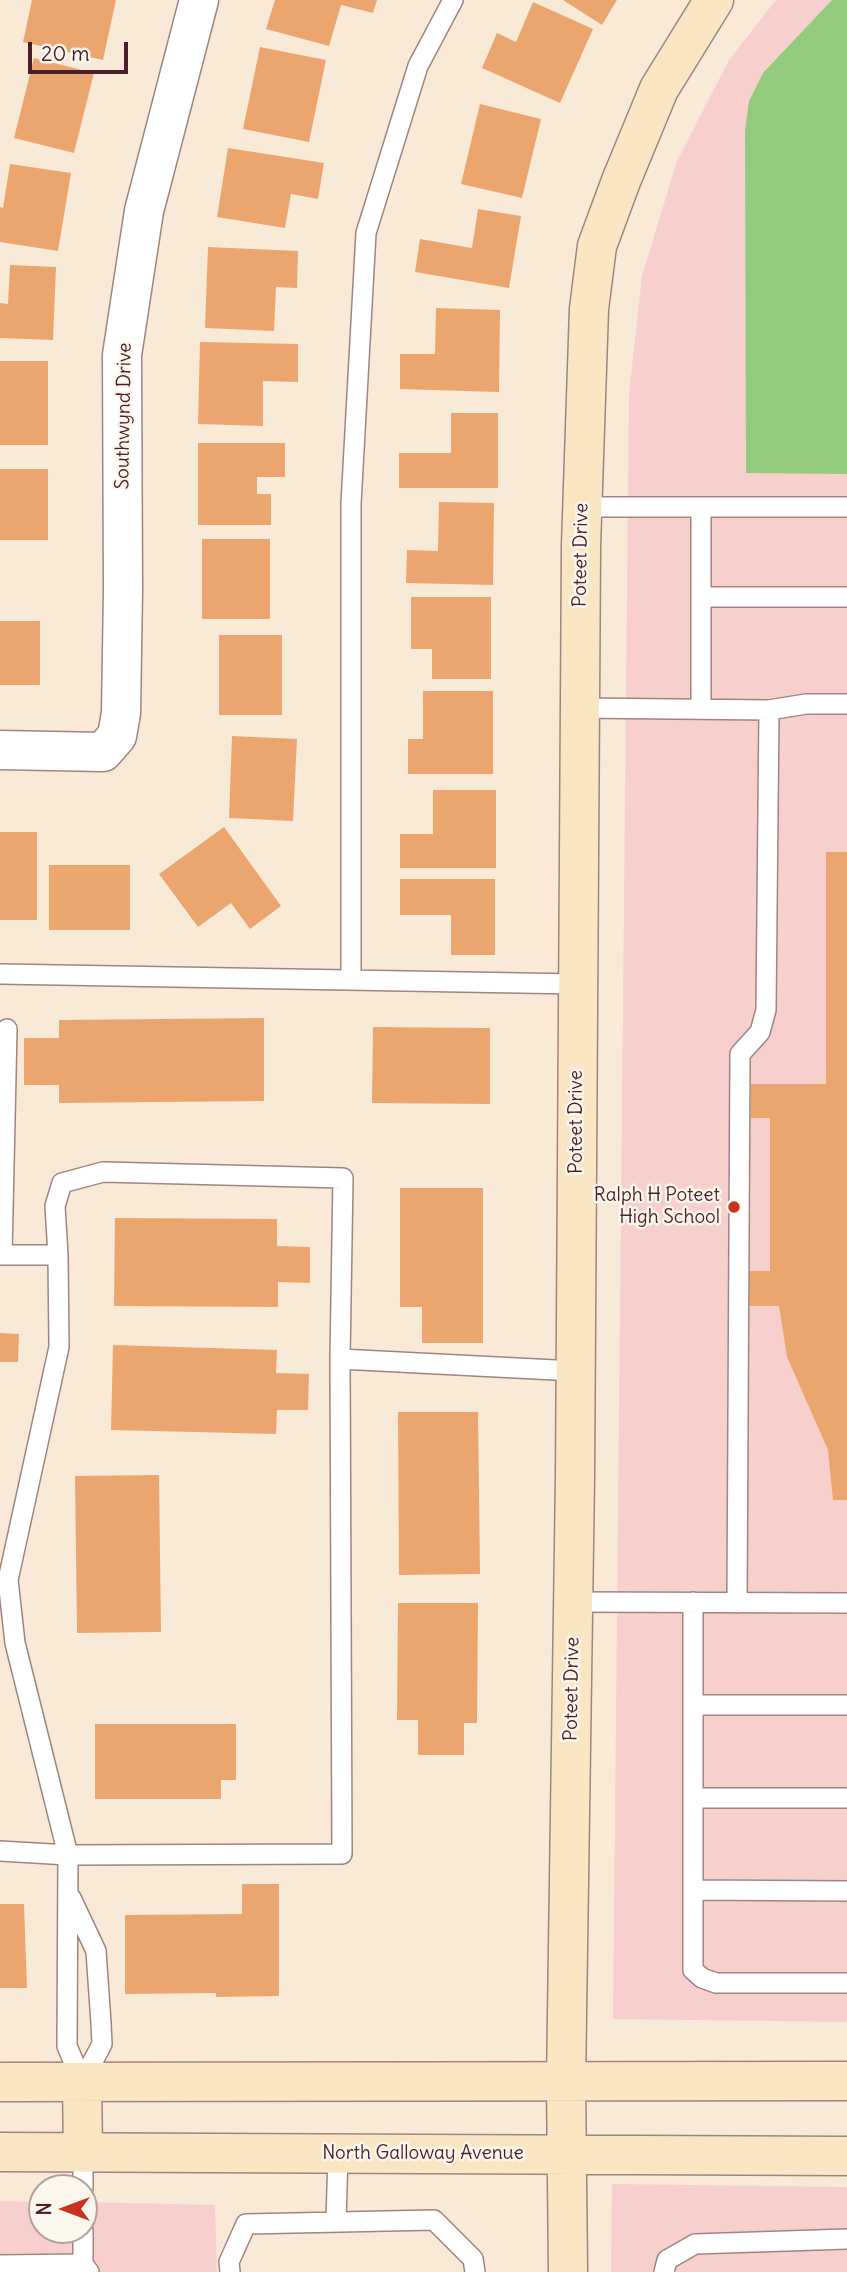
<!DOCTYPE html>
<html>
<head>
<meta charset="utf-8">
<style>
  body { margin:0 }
  #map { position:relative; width:847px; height:2272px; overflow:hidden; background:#f8ead6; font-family:Delius,sans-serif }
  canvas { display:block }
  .north { position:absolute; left:28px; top:2174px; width:70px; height:70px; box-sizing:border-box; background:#fbf7ec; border:2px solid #b4a19f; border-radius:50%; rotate:270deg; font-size:19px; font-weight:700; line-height:28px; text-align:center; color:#4a1f2b }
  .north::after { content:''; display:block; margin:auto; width:24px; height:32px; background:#c8321e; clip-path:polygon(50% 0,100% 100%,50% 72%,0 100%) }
  .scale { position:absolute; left:28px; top:42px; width:100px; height:32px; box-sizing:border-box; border:4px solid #4a1f2b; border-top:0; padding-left:9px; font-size:21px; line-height:24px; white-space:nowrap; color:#4a1f2b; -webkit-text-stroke:5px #fbf7ec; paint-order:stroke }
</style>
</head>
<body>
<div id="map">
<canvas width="847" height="2272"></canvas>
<div class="north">N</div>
<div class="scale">20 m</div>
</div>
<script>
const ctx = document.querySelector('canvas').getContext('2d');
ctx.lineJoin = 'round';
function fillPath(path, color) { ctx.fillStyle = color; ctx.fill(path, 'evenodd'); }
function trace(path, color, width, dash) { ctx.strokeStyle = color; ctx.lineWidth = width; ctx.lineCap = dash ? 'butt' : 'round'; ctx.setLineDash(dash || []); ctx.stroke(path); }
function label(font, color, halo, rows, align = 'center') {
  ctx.font = font + ' Delius,sans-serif'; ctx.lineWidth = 5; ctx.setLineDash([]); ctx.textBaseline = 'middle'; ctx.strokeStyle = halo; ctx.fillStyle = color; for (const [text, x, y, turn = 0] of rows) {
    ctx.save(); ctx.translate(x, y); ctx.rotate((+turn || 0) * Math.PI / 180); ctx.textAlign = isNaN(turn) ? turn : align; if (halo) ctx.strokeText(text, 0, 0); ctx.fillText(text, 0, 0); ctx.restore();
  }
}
const built = new Path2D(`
  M 776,0 L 847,0 L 847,2022 L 613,2019 L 629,394 L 642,276 L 677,161 L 729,60 Z
  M 612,2184 L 847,2187 L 847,2272 L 611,2272 Z
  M 0,2201 L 42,2202 L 42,2230 L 84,2230 L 84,2202 L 215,2205 L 217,2272 L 0,2272 Z`);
const green = new Path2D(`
  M 832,0 L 847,0 L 847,474 L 746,473 L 745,131 L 749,101 L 763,73 Z`);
const building = new Path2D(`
  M 32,0 L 116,0 L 103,60 L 23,42 Z
  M 275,0 L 377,0 L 373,13 L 341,5 L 329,46 L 266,29 Z
  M 563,0 L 617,0 L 602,25 Z
  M 533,2 L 593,29 L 560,103 L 482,68 L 497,33 L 516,42 Z
  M 260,47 L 326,60 L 309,142 L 243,129 Z
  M 34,58 L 94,73 L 74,153 L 14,138 Z
  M 480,104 L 541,119 L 522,198 L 461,184 Z
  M 228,148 L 324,163 L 318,199 L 291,194 L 285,228 L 217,217 Z
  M 10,164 L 71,173 L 58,251 L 0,242 L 0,207 L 3,208 Z
  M 478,209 L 521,216 L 509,288 L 415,272 L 420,239 L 472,248 Z
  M 208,247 L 298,251 L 297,288 L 276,287 L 274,331 L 205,328 Z
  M 10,265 L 56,267 L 53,340 L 0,338 L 0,303 L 8,304 Z
  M 436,308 L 500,310 L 499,392 L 400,389 L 400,354 L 435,354 Z
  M 200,342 L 298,344 L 298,382 L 263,381 L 263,426 L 198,424 Z
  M 0,361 L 48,361 L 48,445 L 0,445 Z
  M 451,413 L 498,413 L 498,488 L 399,488 L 399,453 L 451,453 Z
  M 198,443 L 285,443 L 285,477 L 257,477 L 257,494 L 271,494 L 271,525 L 198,525 Z
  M 0,469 L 48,469 L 48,540 L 0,540 Z
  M 439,502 L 494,503 L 493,585 L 406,583 L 407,550 L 438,551 Z
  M 202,539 L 270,539 L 270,619 L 202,619 Z
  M 411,597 L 491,597 L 491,679 L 432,679 L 432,649 L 411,649 Z
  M 0,621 L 40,621 L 40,685 L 0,685 Z
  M 219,635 L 282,635 L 282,715 L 219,715 Z
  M 423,691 L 493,691 L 493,774 L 408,774 L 408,739 L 423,739 Z
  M 232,736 L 297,739 L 293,821 L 229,818 Z
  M 433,790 L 496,790 L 496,868 L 400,868 L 400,834 L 433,834 Z
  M 224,827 L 281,906 L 250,929 L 231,903 L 198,927 L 159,874 Z
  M 0,832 L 37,832 L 37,920 L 0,920 Z
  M 826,852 L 847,852 L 847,1500 L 833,1500 L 828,1450 L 787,1357 L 779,1306 L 749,1306 L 749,1271 L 770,1271 L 770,1118 L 751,1118 L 751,1084 L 826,1084 Z
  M 49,865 L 130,865 L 130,930 L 49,930 Z
  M 400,879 L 495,879 L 495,955 L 451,955 L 451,915 L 400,915 Z
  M 264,1018 L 264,1101 L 59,1103 L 59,1085 L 24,1085 L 24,1038 L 59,1038 L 59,1020 Z
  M 373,1027 L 490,1028 L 490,1104 L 372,1103 Z
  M 400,1188 L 483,1188 L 483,1343 L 422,1343 L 422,1307 L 400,1307 Z
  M 115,1218 L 277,1219 L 277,1246 L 310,1247 L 310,1283 L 278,1282 L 278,1307 L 114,1306 Z
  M 0,1333 L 19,1334 L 18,1362 L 0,1362 Z
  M 113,1345 L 277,1350 L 276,1373 L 309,1374 L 308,1410 L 277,1410 L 276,1434 L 111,1430 Z
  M 398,1412 L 478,1412 L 480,1574 L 399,1575 Z
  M 159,1475 L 161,1632 L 77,1633 L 75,1476 Z
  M 398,1603 L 478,1603 L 477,1723 L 464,1723 L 464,1755 L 418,1755 L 418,1720 L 397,1720 Z
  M 95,1724 L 236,1724 L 236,1780 L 221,1780 L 221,1799 L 95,1799 Z
  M 242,1884 L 279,1884 L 279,1996 L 216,1997 L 216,1993 L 125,1994 L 125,1915 L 242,1914 Z
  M 0,1904 L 24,1904 L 27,1988 L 0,1988 Z`);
const lane = new Path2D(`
  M 582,507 L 847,507
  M 701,597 L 847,597
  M 580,708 L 769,710 L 766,1010 L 760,1032 L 740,1054 L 737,1603
  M 701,709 L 701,507
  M 769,710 L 806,704 L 847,704
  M 0,974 L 578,984
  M 351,979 L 351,504 L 366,233 L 418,66 L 453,0
  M 0,1255 L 58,1255
  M 2,1255 L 7,1029
  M 340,1359 L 575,1371
  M 574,1602 L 847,1603
  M 693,1602 L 693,1970 L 702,1978 L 716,1983 L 847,1983
  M 693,1705 L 847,1705
  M 693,1798 L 847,1798
  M 0,1851 L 68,1855 L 342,1854 L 340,1359 L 343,1178 L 103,1172 L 62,1183 L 55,1206 L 58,1255 L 59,1347 L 8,1580 L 15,1643 L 68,1855 L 67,2046 L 82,2082
  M 693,1890 L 847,1891
  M 71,1898 L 96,1951 L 101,2023 L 102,2044 L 82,2082
  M 83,2153 L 83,2188
  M 336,2222 L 338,2154
  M 83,2230 L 83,2264 L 89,2272
  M 0,2265 L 83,2264
  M 230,2272 L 229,2262 L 246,2224 L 434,2220 L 473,2259 L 475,2272
  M 664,2272 L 667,2260 L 695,2244 L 847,2239`);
const street = new Path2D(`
  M 0,750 L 103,752 L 117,736 L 121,713 L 123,591 L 122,355 L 144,211 L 199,0`);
const secondary = new Path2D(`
  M 0,2082 L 847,2081
  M 82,2082 L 83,2153
  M 0,2152 L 847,2156
  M 568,2272 L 566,2082 L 575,1477 L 581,546 L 589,309 L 597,246 L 621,181 L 659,89 L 714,0`);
const markers = [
  [734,1207,7,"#c8321e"]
];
const streetNames = [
  ["Southwynd Drive",124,416,-89],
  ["Poteet Drive",581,555,-89],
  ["Poteet Drive",577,1122,-90],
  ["Poteet Drive",572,1689,-89],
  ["North Galloway Avenue",423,2154]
];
const poiNames = [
  ["Ralph H Poteet",720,1196],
  ["High School",720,1218]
];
fillPath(built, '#f7d0ce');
fillPath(green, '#93cb7e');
fillPath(building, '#eba66f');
trace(lane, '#a18480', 22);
trace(street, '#a18480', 41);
trace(secondary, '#a18480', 41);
trace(lane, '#fff', 19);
trace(street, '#fff', 38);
trace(secondary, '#fbe6c4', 38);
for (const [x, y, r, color] of markers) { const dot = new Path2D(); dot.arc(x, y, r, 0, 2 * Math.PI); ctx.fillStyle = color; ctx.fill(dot); trace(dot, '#fbf7ec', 2.5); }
label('19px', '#4a1f2b', '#fbf7ec', streetNames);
label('19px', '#4a1f2b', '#fbf7ec', poiNames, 'right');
</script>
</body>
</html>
